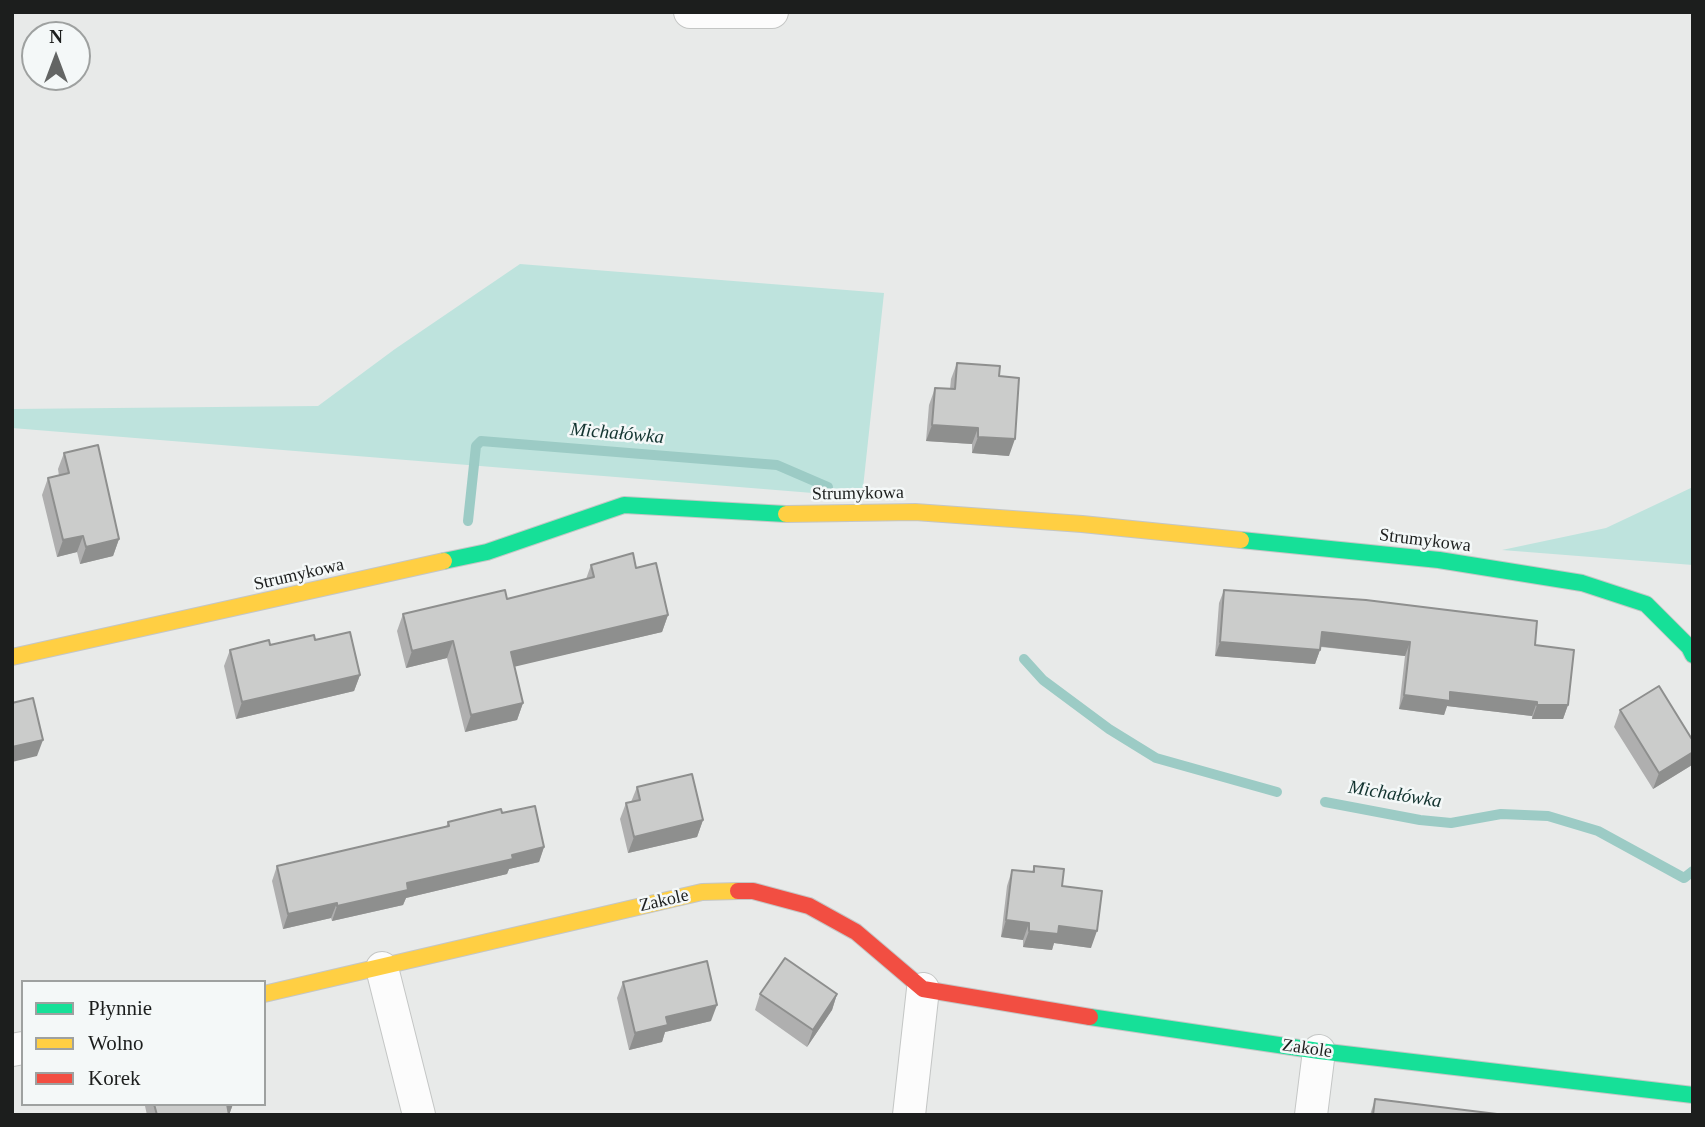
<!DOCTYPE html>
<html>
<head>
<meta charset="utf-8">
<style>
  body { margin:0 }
  #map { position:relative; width:1705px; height:1127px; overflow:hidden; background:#e8eae9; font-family:"Times New Roman",serif }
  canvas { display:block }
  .frame { position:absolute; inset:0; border:14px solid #1c1e1d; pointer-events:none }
  .legend { position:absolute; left:21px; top:980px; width:245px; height:126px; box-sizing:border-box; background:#f4f8f8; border:2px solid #9ea1a0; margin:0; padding:9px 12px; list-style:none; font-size:21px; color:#1c1e1d }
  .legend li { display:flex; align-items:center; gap:14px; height:35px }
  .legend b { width:35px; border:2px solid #9ea1a0 }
  .north { position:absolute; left:21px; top:21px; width:70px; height:70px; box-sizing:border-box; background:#f4f8f8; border:2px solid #9ea1a0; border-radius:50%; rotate:0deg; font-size:19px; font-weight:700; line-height:28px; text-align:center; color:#1c1e1d }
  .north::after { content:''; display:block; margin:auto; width:24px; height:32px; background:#636564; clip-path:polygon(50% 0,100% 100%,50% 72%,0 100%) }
</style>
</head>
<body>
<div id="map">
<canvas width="1705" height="1127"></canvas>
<div class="frame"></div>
<ul class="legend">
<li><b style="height:9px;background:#16e098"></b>Płynnie</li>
<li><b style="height:9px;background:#ffcf43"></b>Wolno</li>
<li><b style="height:9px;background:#f24e42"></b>Korek</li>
</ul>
<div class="north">N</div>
</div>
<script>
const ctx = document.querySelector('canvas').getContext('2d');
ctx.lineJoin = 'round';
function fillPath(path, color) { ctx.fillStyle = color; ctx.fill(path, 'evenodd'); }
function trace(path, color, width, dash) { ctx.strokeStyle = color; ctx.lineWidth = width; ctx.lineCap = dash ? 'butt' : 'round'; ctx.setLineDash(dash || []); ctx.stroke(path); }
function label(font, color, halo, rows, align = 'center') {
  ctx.font = font + ' "Times New Roman",serif'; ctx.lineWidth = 5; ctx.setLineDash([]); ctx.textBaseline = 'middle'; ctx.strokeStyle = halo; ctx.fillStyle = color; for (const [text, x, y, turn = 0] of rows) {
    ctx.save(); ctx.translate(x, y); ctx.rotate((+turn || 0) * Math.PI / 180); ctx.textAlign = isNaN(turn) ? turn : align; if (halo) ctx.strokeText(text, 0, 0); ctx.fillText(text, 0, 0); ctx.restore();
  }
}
const green = new Path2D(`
  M 520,264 L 884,293 L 862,497 L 12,428 L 12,409 L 318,406 L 395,349 Z
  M 1693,487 L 1693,565 L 1502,550 L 1606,528 Z`);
const stream = new Path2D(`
  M 468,521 L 476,446 L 481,441 L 777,465 L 828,487
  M 1024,659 L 1043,680 L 1109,729 L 1156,758 L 1277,792
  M 1325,802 L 1420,820 L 1451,823 L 1501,814 L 1548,816 L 1598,831 L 1684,878 L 1693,871`);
const street = new Path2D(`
  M 690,12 L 772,12
  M 382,968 L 419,1115
  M 12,1050 L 23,1048
  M 909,1115 L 923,989
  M 1311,1115 L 1319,1051`);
const fast = new Path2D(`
  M 1241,540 L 1439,560 L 1582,583 L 1646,604 L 1689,647 L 1693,655
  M 444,561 L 487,552 L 624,505 L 786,514
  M 1090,1017 L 1319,1051 L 1693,1095`);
const slow = new Path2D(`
  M 786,514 L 915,512 L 1082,524 L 1241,540
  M 12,657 L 444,561
  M 264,994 L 702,892 L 738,891`);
const jam = new Path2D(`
  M 738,891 L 753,891 L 809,906 L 856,932 L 923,989 L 1090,1017`);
const wall = new Path2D(`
  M 957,363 L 999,376 L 1009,456 L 972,453 L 972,444 L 926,441 L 929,405 L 935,388 L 950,389 L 951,379 Z
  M 64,453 L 119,539 L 113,556 L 80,564 L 77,552 L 57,557 L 42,495 L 48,478 L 59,476 L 58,469 Z
  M 591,565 L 636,568 L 668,615 L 662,632 L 514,666 L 523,703 L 517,720 L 465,732 L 447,658 L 406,668 L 397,631 L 403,614 L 507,599 L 586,579 Z
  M 1224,590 L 1535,645 L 1568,705 L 1563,719 L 1532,719 L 1532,716 L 1447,706 L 1444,715 L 1399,709 L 1405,656 L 1321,647 L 1315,664 L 1215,656 L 1219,603 Z
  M 315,640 L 360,675 L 354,691 L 236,719 L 224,666 L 230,650 Z
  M 1620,710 L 1693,741 L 1693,762 L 1692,765 L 1653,789 L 1614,727 Z
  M 637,787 L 703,820 L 697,837 L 628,853 L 620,819 L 626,803 L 631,802 Z
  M 502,813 L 544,847 L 539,862 L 509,869 L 507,874 L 406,898 L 403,905 L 332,921 L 331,918 L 283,929 L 272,881 L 277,866 L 446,827 L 448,822 Z
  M 1034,866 L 1062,886 L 1091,948 L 1054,943 L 1052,950 L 1023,947 L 1023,940 L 1001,937 L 1007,886 L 1012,870 L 1032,872 Z
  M 623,982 L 711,1021 L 665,1032 L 662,1042 L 629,1050 L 617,998 Z
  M 760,994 L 837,994 L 832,1010 L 807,1047 L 755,1010 Z
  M 1375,1099 L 1497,1115 L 1370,1115 Z
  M 146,1104 L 233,1104 L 229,1115 L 147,1115 L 145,1106 Z`);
const shadedWall = new Path2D(`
  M 932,425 L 978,428 L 972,444 L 926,441 Z
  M 978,437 L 1015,439 L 1009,456 L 972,453 Z
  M 83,536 L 77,552 L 57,557 L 63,540 Z
  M 119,539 L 113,556 L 80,564 L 86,547 Z
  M 668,615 L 662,632 L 505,669 L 511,652 Z
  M 1322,632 L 1410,642 L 1405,656 L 1317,646 Z
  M 453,641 L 447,658 L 406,668 L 412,651 Z
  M 1220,642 L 1320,650 L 1315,664 L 1215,656 Z
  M 360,675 L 354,691 L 236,719 L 242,702 Z
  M 1450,692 L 1537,702 L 1532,716 L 1447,706 L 1444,715 L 1399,709 L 1404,695 Z
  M 523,703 L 517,720 L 465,732 L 471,715 Z
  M 1537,705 L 1568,705 L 1563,719 L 1532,719 Z
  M 43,740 L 37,756 L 12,762 L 12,747 Z
  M 1693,752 L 1693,762 L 1692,765 L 1653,789 L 1659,773 Z
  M 703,820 L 697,837 L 628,853 L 634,837 Z
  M 544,847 L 539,862 L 509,869 L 507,874 L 406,898 L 403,905 L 332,921 L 337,906 L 407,883 L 512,855 Z
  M 337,903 L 331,918 L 283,929 L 288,914 Z
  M 1006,920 L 1029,923 L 1023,940 L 1001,937 Z
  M 1059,926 L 1097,931 L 1091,948 L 1054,943 L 1052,950 L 1023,947 L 1029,931 Z
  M 837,994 L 832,1010 L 807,1047 L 813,1030 Z
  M 717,1005 L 711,1021 L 665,1032 L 662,1042 L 629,1050 L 635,1033 L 666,1017 Z
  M 226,1104 L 233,1104 L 229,1115 Z`);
const building = new Path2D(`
  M 957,363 L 1000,366 L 999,376 L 1019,378 L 1015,439 L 978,437 L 978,428 L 932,425 L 935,388 L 955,389 Z
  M 98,445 L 119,539 L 86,547 L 83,536 L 63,540 L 48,478 L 69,473 L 64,453 Z
  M 633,553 L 636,568 L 656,563 L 668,615 L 511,652 L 523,703 L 471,715 L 453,641 L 412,651 L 403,614 L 505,590 L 507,599 L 594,577 L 591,565 Z
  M 1224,590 L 1366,600 L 1537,621 L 1535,645 L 1574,650 L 1568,705 L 1537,705 L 1537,702 L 1450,692 L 1450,701 L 1404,695 L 1410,642 L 1322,632 L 1320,650 L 1220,642 Z
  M 350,632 L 360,675 L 242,702 L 230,650 L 269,640 L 270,645 L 314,635 L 315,640 Z
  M 1659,686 L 1693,741 L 1693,752 L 1659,773 L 1620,710 Z
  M 33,698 L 43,740 L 12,747 L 12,703 Z
  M 692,774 L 703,820 L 634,837 L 626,803 L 640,800 L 637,787 Z
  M 535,806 L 544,847 L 512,855 L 513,859 L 407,883 L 408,890 L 337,906 L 337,903 L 288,914 L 277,866 L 449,826 L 448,822 L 501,809 L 502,813 Z
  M 1034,866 L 1064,869 L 1062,886 L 1102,891 L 1097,931 L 1059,926 L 1058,934 L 1029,931 L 1029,923 L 1006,920 L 1012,870 L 1034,872 Z
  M 785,958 L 837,994 L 813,1030 L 760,994 Z
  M 707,961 L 717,1005 L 666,1017 L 668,1025 L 635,1033 L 623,982 Z
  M 1375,1099 L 1497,1114 L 1497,1115 L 1373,1115 Z
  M 154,1104 L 227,1104 L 229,1115 L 157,1115 Z`);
const streetNames = [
  ["Strumykowa",858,494,-1],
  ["Strumykowa",1425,541,7],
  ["Strumykowa",299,575,-13],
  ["Zakole",664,901,-13],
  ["Zakole",1307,1049,8]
];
const waterNames = [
  ["Michałówka",617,434,5],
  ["Michałówka",1395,795,9]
];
fillPath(green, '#bee3dd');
trace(stream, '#9ccbc5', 10);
trace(street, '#c4c6c5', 34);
trace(fast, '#c4c6c5', 18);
trace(slow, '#c4c6c5', 18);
trace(jam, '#c4c6c5', 18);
trace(street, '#fcfcfc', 32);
trace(fast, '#16e098', 16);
trace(slow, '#ffcf43', 16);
trace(jam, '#f24e42', 16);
fillPath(wall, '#afafaf');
fillPath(shadedWall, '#8e8f8e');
fillPath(building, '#cbcccb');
trace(building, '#8e8f8e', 2);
label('18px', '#1c1e1d', '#f4f8f8', streetNames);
label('italic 19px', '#12332f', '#f4f8f8', waterNames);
</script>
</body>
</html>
